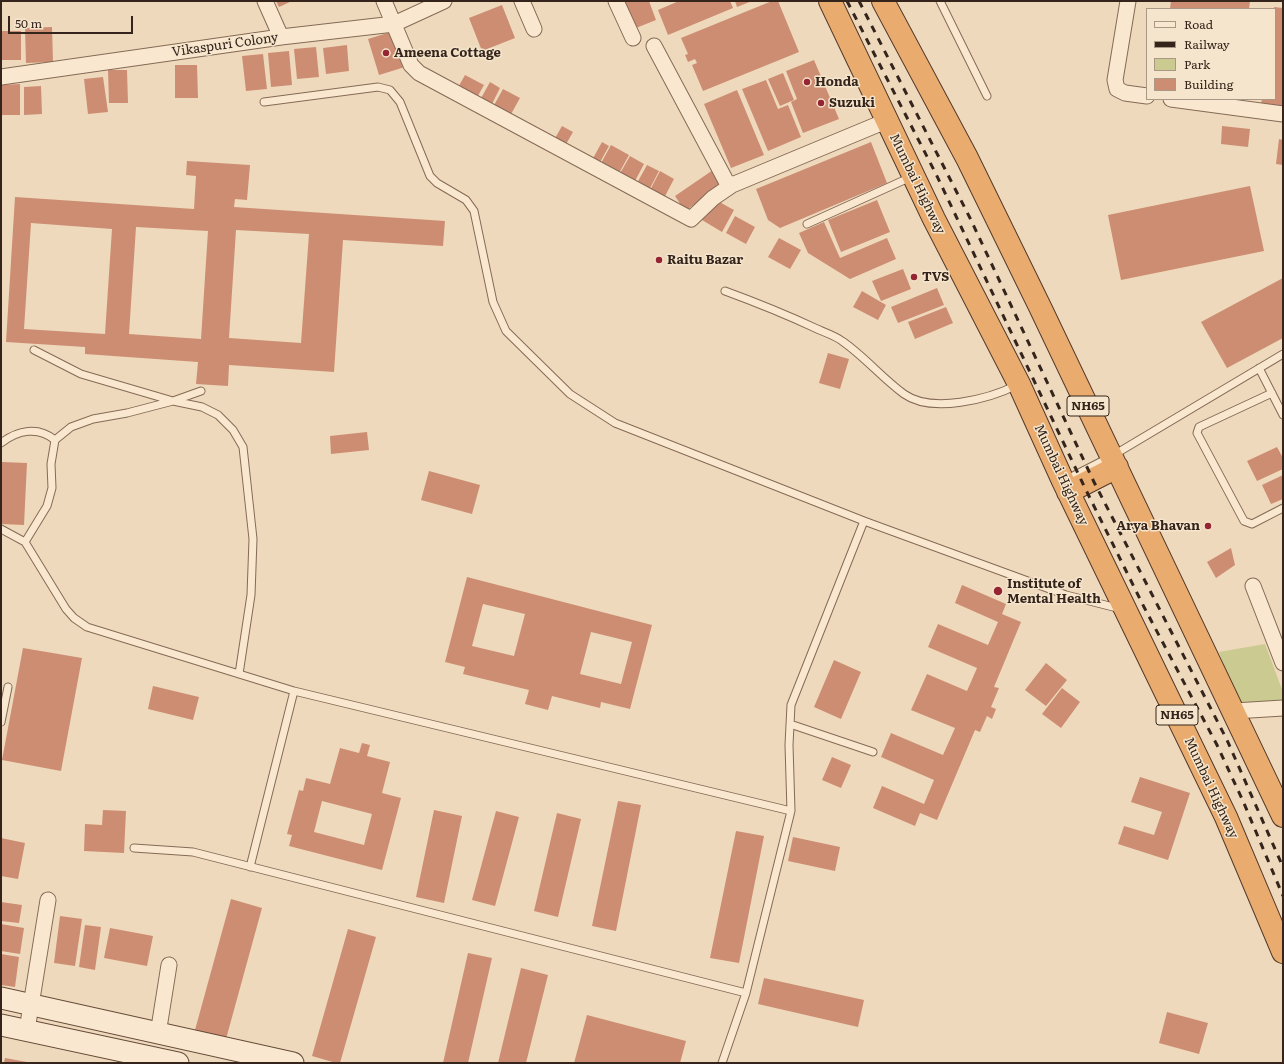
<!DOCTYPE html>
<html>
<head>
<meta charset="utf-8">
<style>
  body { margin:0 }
  #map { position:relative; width:1284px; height:1064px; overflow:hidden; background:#eed9bc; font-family:Literata,serif }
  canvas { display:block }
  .frame { position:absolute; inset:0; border:2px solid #34241b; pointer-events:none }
  .legend { position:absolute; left:1146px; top:8px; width:130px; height:92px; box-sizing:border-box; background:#f5e5cc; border:1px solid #a89885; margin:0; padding:5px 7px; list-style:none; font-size:12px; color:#34241b }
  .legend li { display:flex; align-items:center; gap:8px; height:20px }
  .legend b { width:20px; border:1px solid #a89885 }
  .scale { position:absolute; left:8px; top:16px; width:125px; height:18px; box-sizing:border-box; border:2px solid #34241b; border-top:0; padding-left:5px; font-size:12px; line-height:14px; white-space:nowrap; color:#34241b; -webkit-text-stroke:3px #f5e5cc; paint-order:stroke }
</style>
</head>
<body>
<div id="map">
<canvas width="1284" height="1064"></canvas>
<div class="frame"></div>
<ul class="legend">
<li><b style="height:5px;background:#f9e8cf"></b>Road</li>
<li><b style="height:5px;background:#34241b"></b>Railway</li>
<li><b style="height:11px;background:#cbcb91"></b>Park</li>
<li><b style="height:11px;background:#cd8d72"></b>Building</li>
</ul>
<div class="scale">50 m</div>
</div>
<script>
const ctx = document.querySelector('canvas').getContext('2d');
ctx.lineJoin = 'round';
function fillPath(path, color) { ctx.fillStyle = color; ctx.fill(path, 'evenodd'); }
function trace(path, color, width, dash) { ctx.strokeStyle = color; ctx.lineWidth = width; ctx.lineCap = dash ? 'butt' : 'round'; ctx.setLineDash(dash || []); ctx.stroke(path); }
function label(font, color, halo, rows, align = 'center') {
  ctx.font = font + ' Literata,serif'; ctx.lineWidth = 3; ctx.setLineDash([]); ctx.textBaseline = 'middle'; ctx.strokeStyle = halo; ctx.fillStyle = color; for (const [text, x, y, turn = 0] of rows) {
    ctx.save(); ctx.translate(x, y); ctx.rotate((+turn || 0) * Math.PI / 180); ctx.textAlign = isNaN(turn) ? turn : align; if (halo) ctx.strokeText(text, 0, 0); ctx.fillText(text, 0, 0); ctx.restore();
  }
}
const green = new Path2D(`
  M 1265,644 L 1283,692 L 1283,700 L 1238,703 L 1219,652 Z`);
const building = new Path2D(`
  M 276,1 L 292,1 L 279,7 Z
  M 625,1 L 649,1 L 656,20 L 636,28 Z
  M 679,1 L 730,1 L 733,8 L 668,35 L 658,10 Z
  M 735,1 L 752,1 L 737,7 Z
  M 772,1 L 778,1 L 799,52 L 703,91 L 692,65 L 697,63 L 695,59 L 688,62 L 685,55 L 688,54 L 681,38 Z
  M 1171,1 L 1250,1 L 1249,9 L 1170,9 Z
  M 502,5 L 515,38 L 482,51 L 469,18 Z
  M 1274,7 L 1283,8 L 1283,107 L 1261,104 L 1262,99 L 1275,99 Z
  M 52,27 L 53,62 L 26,63 L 25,28 Z
  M 1,31 L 21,31 L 21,60 L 1,60 Z
  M 394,31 L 405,67 L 379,75 L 368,39 Z
  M 347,45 L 349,71 L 326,74 L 323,48 Z
  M 316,47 L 319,77 L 297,79 L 294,49 Z
  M 289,51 L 292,85 L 271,87 L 268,53 Z
  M 263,54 L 267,89 L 246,91 L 242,56 Z
  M 814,60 L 839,119 L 803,133 L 791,102 L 797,99 L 786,71 Z
  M 175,65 L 197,65 L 198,98 L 175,98 Z
  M 108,70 L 127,70 L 128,103 L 109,103 Z
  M 783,73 L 794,100 L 780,106 L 768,79 Z
  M 465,75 L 484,85 L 475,101 L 456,91 Z
  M 103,77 L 108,112 L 88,114 L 84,79 Z
  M 766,80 L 778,109 L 788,105 L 801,137 L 768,151 L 742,89 Z
  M 490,82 L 500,88 L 491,106 L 480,100 Z
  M 20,84 L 20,115 L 1,115 L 1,85 Z
  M 41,86 L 42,114 L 24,115 L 24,87 Z
  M 503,89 L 520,98 L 510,116 L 493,107 Z
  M 737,90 L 764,155 L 731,168 L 704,104 Z
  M 562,126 L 573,132 L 565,146 L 554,140 Z
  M 1222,126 L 1250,129 L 1248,147 L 1221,144 Z
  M 1279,139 L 1283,140 L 1283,165 L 1276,164 Z
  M 602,142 L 609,146 L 599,164 L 592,160 Z
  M 871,142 L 887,183 L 780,228 L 768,220 L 756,189 Z
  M 611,145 L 629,155 L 618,175 L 600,165 Z
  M 630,156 L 644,164 L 634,183 L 619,175 Z
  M 187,161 L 250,165 L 247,200 L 235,199 L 234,207 L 445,221 L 443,246 L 343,240 L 334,372 L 229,365 L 228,386 L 196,384 L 198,362 L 85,354 L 85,347 L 6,342 L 15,197 L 194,209 L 196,176 L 186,175 ZM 31,223 L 112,229 L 105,334 L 24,329 ZM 136,227 L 208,231 L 201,339 L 129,334 ZM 236,230 L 309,234 L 301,343 L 229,338 Z
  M 647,165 L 659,171 L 649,190 L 637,183 Z
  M 713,170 L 723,184 L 685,211 L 675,196 Z
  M 660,171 L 674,179 L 663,200 L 649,192 Z
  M 1250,186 L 1264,251 L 1121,280 L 1108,215 Z
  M 714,199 L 734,210 L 722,232 L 702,220 Z
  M 877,200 L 890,232 L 841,252 L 828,220 Z
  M 735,216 L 755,227 L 746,244 L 726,233 Z
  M 824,222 L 840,258 L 887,238 L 896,259 L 850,279 L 808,253 L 799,233 Z
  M 779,238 L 801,250 L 790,269 L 768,257 Z
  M 903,269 L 911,289 L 881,301 L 872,281 Z
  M 1283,278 L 1283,338 L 1227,368 L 1201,322 Z
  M 937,288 L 944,305 L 898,323 L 891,307 Z
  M 862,291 L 886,305 L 878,320 L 853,307 Z
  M 946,307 L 953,323 L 915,339 L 908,322 Z
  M 828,353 L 849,359 L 840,389 L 819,383 Z
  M 367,432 L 369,450 L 331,454 L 330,436 Z
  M 1277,447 L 1283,458 L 1283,469 L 1257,481 L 1247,461 Z
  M 2,462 L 27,463 L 24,525 L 1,524 Z
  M 429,471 L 480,485 L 472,514 L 421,500 Z
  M 1283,475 L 1283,499 L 1271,504 L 1262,485 Z
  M 1231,548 L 1235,565 L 1216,578 L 1207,562 Z
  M 467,577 L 652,625 L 630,709 L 601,702 L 600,708 L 552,696 L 548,710 L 525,704 L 529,690 L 463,674 L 465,667 L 445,662 ZM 483,604 L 525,614 L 514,656 L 472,646 ZM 591,632 L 632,642 L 621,684 L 580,674 Z
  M 962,585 L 1006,604 L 1002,614 L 1021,622 L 994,687 L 999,688 L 991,707 L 996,709 L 992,719 L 987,716 L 980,732 L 975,730 L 937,820 L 920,813 L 915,826 L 873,808 L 882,786 L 924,804 L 934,780 L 881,757 L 891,733 L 943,755 L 955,728 L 911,710 L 927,674 L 967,691 L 977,668 L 928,647 L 938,624 L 988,645 L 998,622 L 955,603 Z
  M 23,648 L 82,658 L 61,771 L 2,760 Z
  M 834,660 L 861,672 L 841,719 L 814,707 Z
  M 1046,663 L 1067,680 L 1046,706 L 1025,690 Z
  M 153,686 L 199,697 L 193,720 L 148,709 Z
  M 1062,688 L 1080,702 L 1061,728 L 1042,714 Z
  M 362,743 L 370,745 L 367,756 L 390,762 L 382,793 L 401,798 L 382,870 L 289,846 L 292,835 L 287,834 L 299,790 L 303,791 L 306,778 L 330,784 L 340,748 L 359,753 ZM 322,801 L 372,814 L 364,845 L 314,832 Z
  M 832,757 L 851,765 L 841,788 L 822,780 Z
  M 1140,777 L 1190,793 L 1168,860 L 1118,844 L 1124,826 L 1154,835 L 1162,812 L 1131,802 Z
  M 618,801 L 641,805 L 616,931 L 592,926 Z
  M 103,810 L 126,811 L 124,853 L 84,851 L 85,824 L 102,825 Z
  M 434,810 L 462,816 L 444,903 L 416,897 Z
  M 496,811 L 519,817 L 495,906 L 472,900 Z
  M 557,813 L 581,819 L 558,917 L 534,911 Z
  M 736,831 L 764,836 L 739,963 L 710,958 Z
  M 793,837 L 840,847 L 835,871 L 788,861 Z
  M 1,838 L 25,843 L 18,879 L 1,876 Z
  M 231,899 L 262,908 L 226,1039 L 195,1030 Z
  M 1,902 L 22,905 L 19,923 L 1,921 Z
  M 60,916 L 82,919 L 75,966 L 54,963 Z
  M 1,924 L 24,928 L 20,954 L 1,951 Z
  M 85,925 L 101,927 L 95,970 L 79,967 Z
  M 110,928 L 153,936 L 147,966 L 104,958 Z
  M 348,929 L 376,937 L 340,1063 L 336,1063 L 312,1056 Z
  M 468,953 L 492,958 L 468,1063 L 443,1063 Z
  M 1,954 L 19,957 L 15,987 L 1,985 Z
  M 521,968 L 548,975 L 526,1063 L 498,1063 Z
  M 764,978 L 864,1000 L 858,1027 L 758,1004 Z
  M 1167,1012 L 1208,1023 L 1199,1054 L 1159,1043 Z
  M 587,1015 L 686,1041 L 680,1063 L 574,1063 Z
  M 5,1058 L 27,1062 L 27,1063 L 4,1063 Z`);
const service = new Path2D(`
  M 940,1 L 987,96
  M 264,102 L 378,87 L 390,90 L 400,102 L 430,176 L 437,183 L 466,200 L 474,211 L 493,302 L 506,331 L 570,394 L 615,423 L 864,521 L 1066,595 L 1121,609
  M 807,224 L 911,177
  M 725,291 C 755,302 785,314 815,328 C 823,332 834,335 842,341 C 864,356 882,378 904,394 C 932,414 989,399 1017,385
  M 34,350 L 81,374 L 173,401 L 201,391
  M 1259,368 L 1283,415
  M 1272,393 L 1199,427 L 1197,433 L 1244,521 L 1252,524 L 1283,508
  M 1,443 C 18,430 38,426 55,440
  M 1065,480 L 1112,456 L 1283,354
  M 1,529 L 25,542 L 66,609 L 74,618 L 87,627 L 294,691 L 791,811
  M 25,542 L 47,506 L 52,488 L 51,464 L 55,440 L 71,427 L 93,419 L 127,413 L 173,401 L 202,407 L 218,415 L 233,430 L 243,447 L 253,539 L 251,595 L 239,674
  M 1,722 L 8,687
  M 790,724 L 873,752
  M 134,848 L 193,852 L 746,993
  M 250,867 L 294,691
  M 722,1063 L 746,993 L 791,811 L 789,745 L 791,705 L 864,521`);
const minor = new Path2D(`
  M 265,1 L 281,37
  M 384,1 L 411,65 L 419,73 L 676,211 L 691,219 L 713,198 L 732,185
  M 522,1 L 534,29
  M 616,1 L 633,38
  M 1128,1 L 1115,80 L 1117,89 L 1125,93 L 1147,96
  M 654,46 L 726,181 L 732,185 L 886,121
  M 1,77 L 281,37 L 394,24 L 444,1
  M 1171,99 L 1283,114
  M 1253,586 L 1283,663
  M 1234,711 L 1283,708
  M 27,1030 L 48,900
  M 158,1034 L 169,965`);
const secondary = new Path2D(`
  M 1,998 L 293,1063
  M 1,1025 L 178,1063`);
const trunk = new Path2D(`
  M 830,1 L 934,219 L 1019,384 L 1063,481 L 1226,817 L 1283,952
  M 883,1 L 967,158 L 1040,307 L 1283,816
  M 1068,492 L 1117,467`);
const rail = new Path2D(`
  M 847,1 L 936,174 L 1084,486 L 1144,607 L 1217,745 L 1243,801 L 1283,896
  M 859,1 L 970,218 L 1094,482 L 1227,740 L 1283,867`);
const markers = [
  [386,53,4,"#952533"],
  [807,82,4,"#952533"],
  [821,103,4,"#952533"],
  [659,260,4,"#952533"],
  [914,277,4,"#952533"],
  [1208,526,4,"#952533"],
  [998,591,5,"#952533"]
];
const shields = [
  [1088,406,42],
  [1177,715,42]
];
const shieldNames = [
  ["NH65",1088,406],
  ["NH65",1177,715]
];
const streetNames = [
  ["Vikaspuri Colony",225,45,-8],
  ["Mumbai Highway",917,184,64],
  ["Mumbai Highway",1061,475,65],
  ["Mumbai Highway",1211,788,65]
];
const poiNames = [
  ["Ameena Cottage",394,53],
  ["Honda",815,82],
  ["Suzuki",829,103],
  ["Raitu Bazar",667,260],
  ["TVS",922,277],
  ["Arya Bhavan",1200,526,"right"],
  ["Institute of",1007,584],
  ["Mental Health",1007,599]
];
fillPath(green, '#cbcb91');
fillPath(building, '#cd8d72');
trace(service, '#856a56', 9);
trace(minor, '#856a56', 17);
trace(secondary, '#674b39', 23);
trace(trunk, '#53392b', 24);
trace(service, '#f9e8cf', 7);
trace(minor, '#f9e8cf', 15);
trace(secondary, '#f9e8cf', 21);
trace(trunk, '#eaac6e', 22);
trace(rail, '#34241b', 3, [7, 7]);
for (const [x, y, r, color] of markers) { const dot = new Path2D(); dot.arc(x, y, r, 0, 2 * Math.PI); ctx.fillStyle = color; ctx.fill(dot); trace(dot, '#f5e5cc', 1.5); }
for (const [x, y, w] of shields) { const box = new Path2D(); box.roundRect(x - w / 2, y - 10, w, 20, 3); ctx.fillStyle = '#f5e5cc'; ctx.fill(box); trace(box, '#34241b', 1); }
label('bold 12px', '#34241b', null, shieldNames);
label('13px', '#34241b', '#f5e5cc', streetNames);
label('bold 13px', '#34241b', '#f5e5cc', poiNames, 'left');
</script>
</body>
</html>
